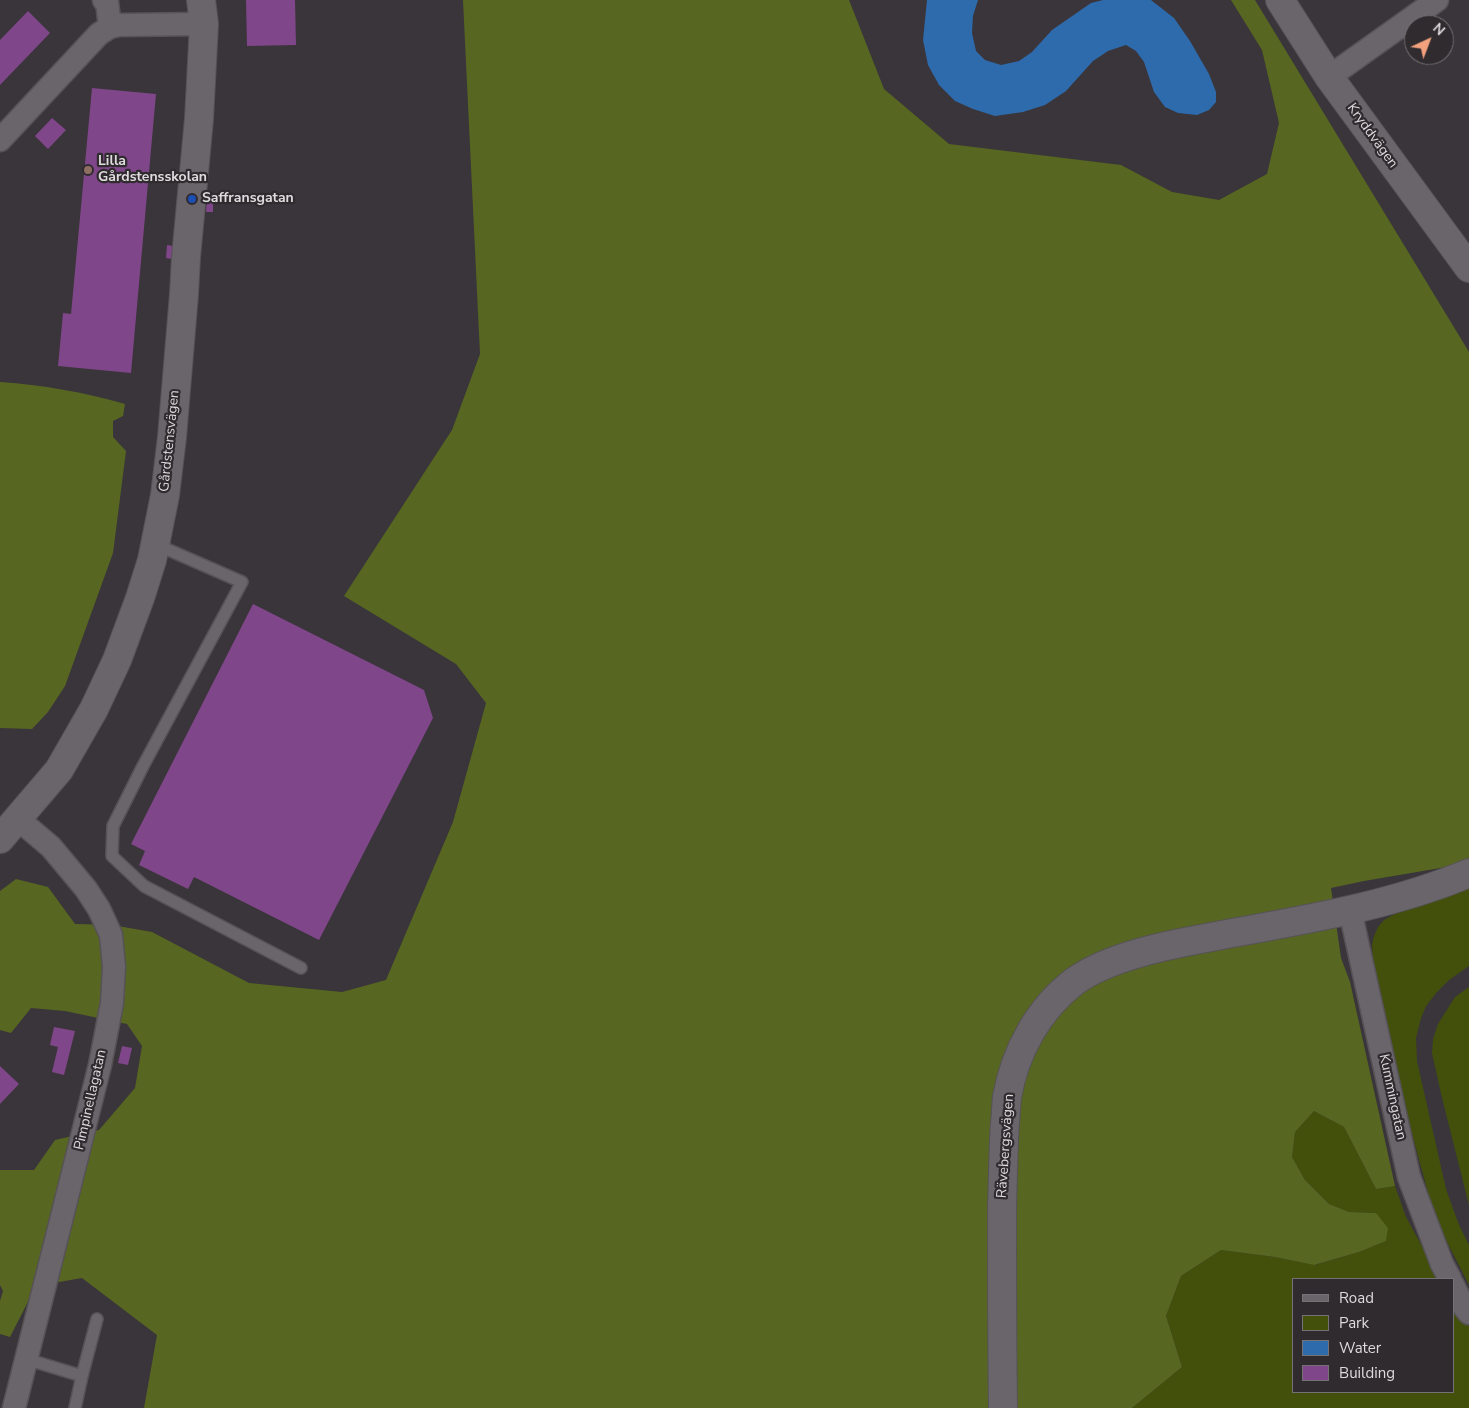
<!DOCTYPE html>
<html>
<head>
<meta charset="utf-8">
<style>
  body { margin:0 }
  #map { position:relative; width:1469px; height:1408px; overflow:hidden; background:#3a353a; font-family:"Nunito Sans",sans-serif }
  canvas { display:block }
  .legend { position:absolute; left:1292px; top:1278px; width:162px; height:115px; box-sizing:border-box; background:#302b2f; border:1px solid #767175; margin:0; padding:6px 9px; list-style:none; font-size:15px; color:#dedadd }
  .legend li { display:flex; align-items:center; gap:10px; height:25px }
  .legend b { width:25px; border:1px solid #767175 }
  .north { position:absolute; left:1404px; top:15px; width:50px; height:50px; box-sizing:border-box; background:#302b2f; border:1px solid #767175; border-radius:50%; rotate:43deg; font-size:14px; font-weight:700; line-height:20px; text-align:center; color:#dedadd }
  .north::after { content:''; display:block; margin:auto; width:18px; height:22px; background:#f1a17d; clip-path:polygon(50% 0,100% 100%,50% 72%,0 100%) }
</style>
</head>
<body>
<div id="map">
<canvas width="1469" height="1408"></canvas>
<ul class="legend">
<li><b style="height:6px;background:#6a656a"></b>Road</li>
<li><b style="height:14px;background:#42500c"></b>Park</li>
<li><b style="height:14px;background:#2e6bac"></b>Water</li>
<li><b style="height:14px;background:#7f4689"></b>Building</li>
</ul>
<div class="north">N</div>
</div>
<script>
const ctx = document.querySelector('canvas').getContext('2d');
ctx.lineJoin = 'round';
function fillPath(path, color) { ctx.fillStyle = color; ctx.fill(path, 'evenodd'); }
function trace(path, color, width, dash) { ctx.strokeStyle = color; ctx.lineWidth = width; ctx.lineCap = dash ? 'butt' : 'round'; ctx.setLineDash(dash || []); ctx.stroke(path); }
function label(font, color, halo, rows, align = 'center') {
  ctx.font = font + ' "Nunito Sans",sans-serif'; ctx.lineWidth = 4.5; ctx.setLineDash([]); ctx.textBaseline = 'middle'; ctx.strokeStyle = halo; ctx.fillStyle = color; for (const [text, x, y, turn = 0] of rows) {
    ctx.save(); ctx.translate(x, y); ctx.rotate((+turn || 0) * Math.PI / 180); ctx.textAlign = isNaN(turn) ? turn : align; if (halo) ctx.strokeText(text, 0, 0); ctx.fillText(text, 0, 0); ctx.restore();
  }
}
const green = new Path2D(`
  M 1469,887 L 1469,966 L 1449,980 L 1437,992 L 1426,1006 L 1421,1018 L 1416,1038 L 1417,1061 L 1446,1189 L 1459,1225 L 1469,1245 L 1469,1285 L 1444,1236 L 1429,1196 L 1411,1130 L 1378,983 L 1373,958 L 1372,945 L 1374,936 L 1378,927 L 1384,920 L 1395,914 Z
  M 1469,987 L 1469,1205 L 1442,1098 L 1432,1053 L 1433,1039 L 1438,1024 L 1455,997 Z
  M 1314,1111 L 1344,1127 L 1376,1189 L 1395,1186 L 1406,1217 L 1440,1279 L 1293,1279 L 1293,1392 L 1453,1392 L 1453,1300 L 1469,1325 L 1469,1408 L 1132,1408 L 1182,1367 L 1166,1316 L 1181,1276 L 1221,1250 L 1275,1257 L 1315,1265 L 1359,1252 L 1386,1241 L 1376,1213 L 1349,1212 L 1329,1204 L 1305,1180 L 1292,1157 L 1295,1132 Z`);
const forest = new Path2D(`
  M 463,0 L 849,0 L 884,89 L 949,144 L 1121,165 L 1172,192 L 1219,200 L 1267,174 L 1279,123 L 1262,50 L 1231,0 L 1255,0 L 1469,352 L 1469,858 L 1452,866 L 1364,881 L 1331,888 L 1341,958 L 1350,982 L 1395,1186 L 1376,1189 L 1344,1127 L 1314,1111 L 1295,1132 L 1292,1157 L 1305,1180 L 1329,1204 L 1349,1212 L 1376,1213 L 1388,1228 L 1386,1241 L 1359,1252 L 1314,1265 L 1275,1257 L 1221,1250 L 1181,1276 L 1166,1316 L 1182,1367 L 1132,1408 L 144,1408 L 157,1335 L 82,1278 L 36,1286 L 10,1337 L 0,1334 L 0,1301 L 3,1291 L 0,1285 L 0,1170 L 34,1170 L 55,1140 L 99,1130 L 135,1088 L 142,1046 L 127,1024 L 65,1011 L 31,1008 L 11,1033 L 0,1030 L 0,891 L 16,879 L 48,887 L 75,924 L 112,925 L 152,932 L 249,983 L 342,992 L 386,980 L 453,822 L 486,703 L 456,664 L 344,596 L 452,430 L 480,354 Z
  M 0,382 C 42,385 84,392 125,404 L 123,416 L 113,421 L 113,437 L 126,451 L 113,553 L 65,686 L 48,712 L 32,729 L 0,728 Z`);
const water = new Path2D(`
  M 927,0 L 978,0 L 973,16 L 972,33 L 976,51 L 985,60 L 1001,65 L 1019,61 L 1032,52 L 1052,30 L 1091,3 L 1103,0 L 1151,0 L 1174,18 L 1190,41 L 1209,74 L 1216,92 L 1216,102 L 1209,110 L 1197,115 L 1178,113 L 1165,107 L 1154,92 L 1144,62 L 1136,51 L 1126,45 L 1108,51 L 1093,61 L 1066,91 L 1045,105 L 1023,112 L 995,116 L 973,109 L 955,101 L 939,85 L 928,65 L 923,40 Z`);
const building = new Path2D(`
  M 246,0 L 295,0 L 296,45 L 247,46 Z
  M 28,11 L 50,33 L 0,85 L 0,40 Z
  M 92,88 L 156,94 L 131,373 L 58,366 L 63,313 L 71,314 Z
  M 52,118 L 66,130 L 48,149 L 35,136 Z
  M 207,198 L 213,199 L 213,212 L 206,212 Z
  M 167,245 L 173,246 L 172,259 L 166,258 Z
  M 253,604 L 424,690 L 433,718 L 319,940 L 194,877 L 188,889 L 139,865 L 145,851 L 131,844 Z
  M 54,1027 L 75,1031 L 64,1075 L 52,1072 L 58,1047 L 50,1045 Z
  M 122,1046 L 132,1048 L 128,1065 L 118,1063 Z
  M 0,1066 L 19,1084 L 0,1104 Z`);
const service = new Path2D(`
  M 155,544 L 242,582 L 143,766 L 113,826 L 112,856 L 144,886 L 301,968
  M 26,1359 L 82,1376 L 75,1408
  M 82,1376 L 97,1319`);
const minor = new Path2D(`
  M 104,0 L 107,2 L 110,27
  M 1329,77 L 1437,0
  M 0,140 L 99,34 L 110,27 L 119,25 L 204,24
  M 1350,910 L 1409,1177 L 1442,1264 L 1450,1279
  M 1453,1285 L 1462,1304 L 1469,1313
  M 14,1408 L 100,1065 L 112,1003 L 114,967 L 111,935 L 99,909 L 86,889 L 51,847 L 18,819`);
const tertiary = new Path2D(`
  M 1280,0 L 1329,77 L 1469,268
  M 0,839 L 59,770 L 94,709 L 117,660 L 140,598 L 152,560 L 165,495 L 172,437 L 184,294 L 186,257 L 199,119 L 204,24 L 201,0
  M 1003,1408 C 1002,1342 1002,1276 1002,1209 C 1003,1181 1003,1152 1005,1123 C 1006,1115 1006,1106 1007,1097 C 1015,1052 1038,1009 1075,981 C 1104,960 1150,949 1185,942 C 1280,923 1379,911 1469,873`);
const markers = [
  [88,170,5,"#8d6e63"],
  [192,199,5,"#1a4fb4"]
];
const streetNames = [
  ["Kryddvägen",1372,136,54],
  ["Gårdstensvägen",170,441,-84],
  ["Kummingatan",1392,1097,78],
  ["Pimpinellagatan",91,1100,-77],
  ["Rävebergsvägen",1006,1146,-86]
];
const poiNames = [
  ["Lilla",98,162],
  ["Gårdstensskolan",98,178],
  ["Saffransgatan",202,199]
];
fillPath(green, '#42500c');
fillPath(forest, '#576721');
fillPath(water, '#2e6bac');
fillPath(building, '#7f4689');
trace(service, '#565256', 14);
trace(minor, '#565256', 25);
trace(tertiary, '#565256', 30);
trace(service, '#6a656a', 11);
trace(minor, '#6a656a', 22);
trace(tertiary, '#6a656a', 28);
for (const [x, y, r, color] of markers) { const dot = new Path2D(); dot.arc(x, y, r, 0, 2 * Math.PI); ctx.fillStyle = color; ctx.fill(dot); trace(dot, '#302b2f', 2); }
label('14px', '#dedadd', '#302b2f', streetNames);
label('bold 14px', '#dedadd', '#302b2f', poiNames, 'left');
</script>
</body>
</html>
